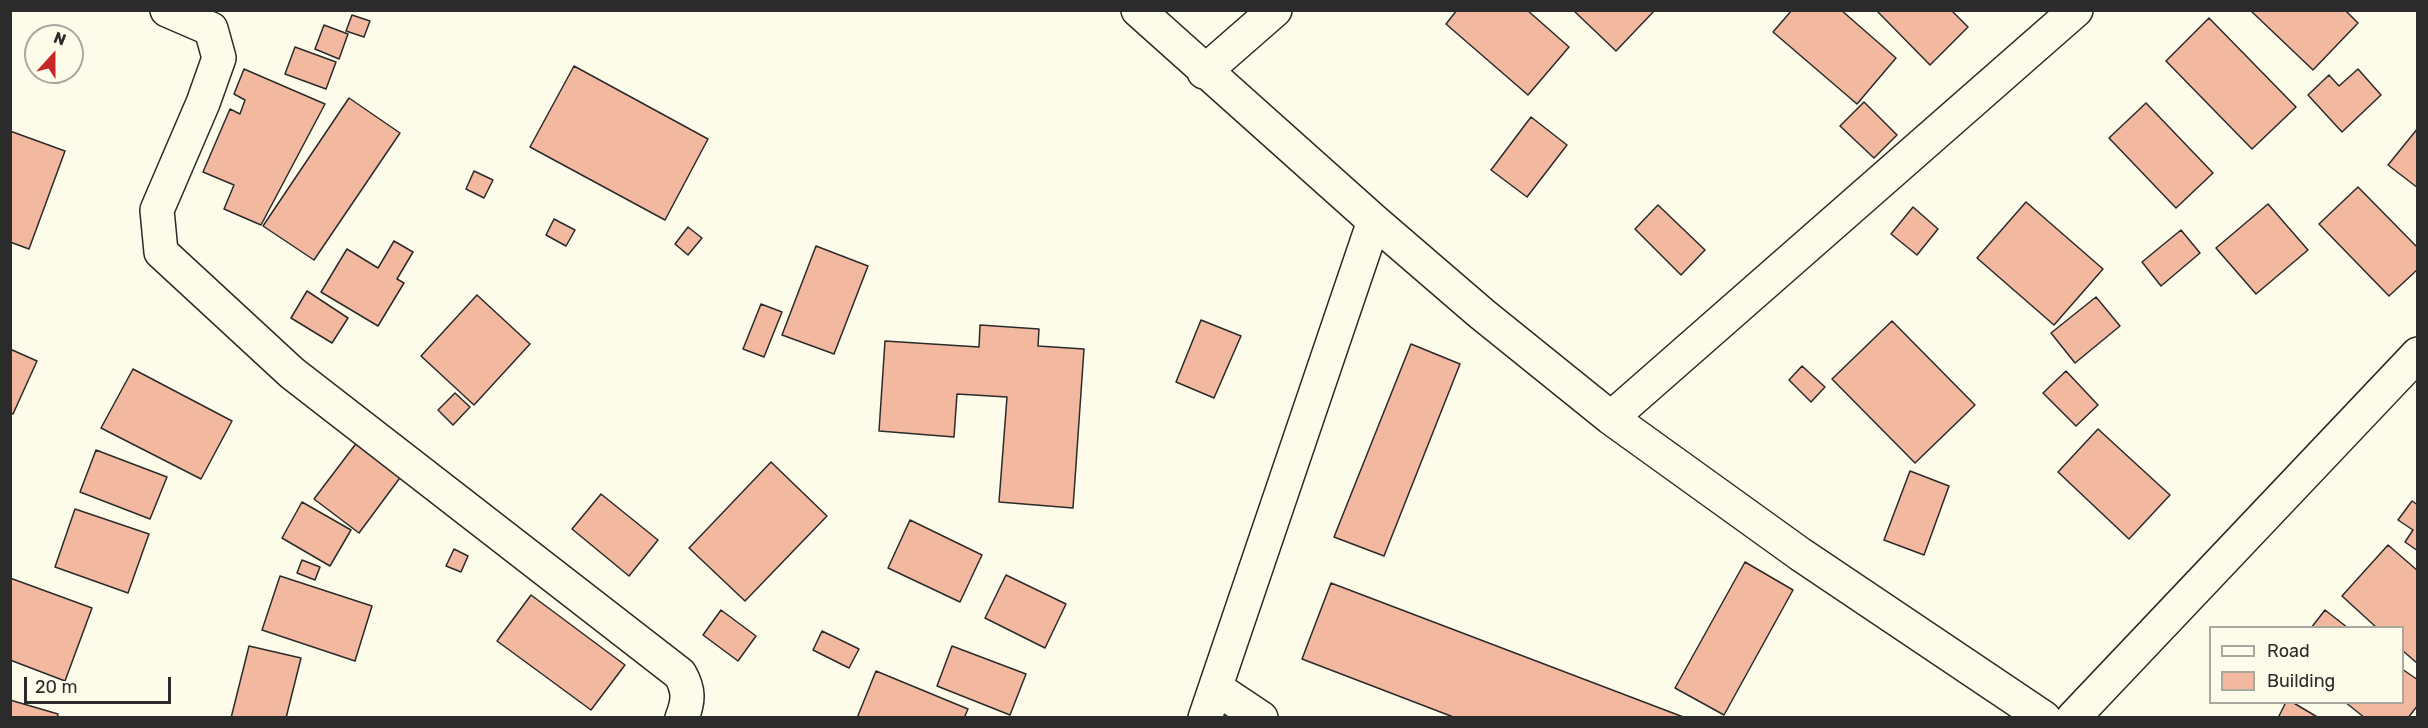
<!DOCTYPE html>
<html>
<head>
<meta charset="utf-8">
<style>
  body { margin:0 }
  #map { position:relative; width:2428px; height:728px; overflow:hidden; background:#fdfbea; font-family:Rubik,sans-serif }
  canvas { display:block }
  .frame { position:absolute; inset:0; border:12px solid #2b2b2b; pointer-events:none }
  .legend { position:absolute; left:2209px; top:626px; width:195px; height:78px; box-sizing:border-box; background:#fdfbea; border:2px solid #a9a89e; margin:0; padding:8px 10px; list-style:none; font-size:18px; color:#2b2b2b }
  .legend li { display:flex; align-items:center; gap:12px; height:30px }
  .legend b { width:30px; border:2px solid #a9a89e }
  .north { position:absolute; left:24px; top:24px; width:60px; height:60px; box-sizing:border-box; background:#fdfbea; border:2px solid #a9a89e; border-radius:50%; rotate:21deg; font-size:16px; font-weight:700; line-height:24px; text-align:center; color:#2b2b2b }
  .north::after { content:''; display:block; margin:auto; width:21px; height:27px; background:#c62828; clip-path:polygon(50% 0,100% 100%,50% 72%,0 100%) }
  .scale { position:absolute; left:24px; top:677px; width:147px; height:27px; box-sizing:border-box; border:3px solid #2b2b2b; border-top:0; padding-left:8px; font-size:18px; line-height:21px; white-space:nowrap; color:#2b2b2b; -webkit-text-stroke:4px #fdfbea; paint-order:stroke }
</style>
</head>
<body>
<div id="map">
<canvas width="2428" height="728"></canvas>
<div class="frame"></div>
<ul class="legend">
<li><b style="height:8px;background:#fdfbea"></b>Road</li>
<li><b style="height:16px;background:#f2b8a0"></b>Building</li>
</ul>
<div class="north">N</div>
<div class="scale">20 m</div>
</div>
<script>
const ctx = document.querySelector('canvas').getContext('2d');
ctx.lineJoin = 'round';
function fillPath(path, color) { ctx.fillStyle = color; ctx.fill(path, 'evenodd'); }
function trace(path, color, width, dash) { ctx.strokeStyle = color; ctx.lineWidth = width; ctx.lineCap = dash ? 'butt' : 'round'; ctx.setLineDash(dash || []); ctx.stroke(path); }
const building = new Path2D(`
  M 1457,10 L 1527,10 L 1569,47 L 1528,95 L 1446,24 Z
  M 1573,10 L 1655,10 L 1616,51 Z
  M 1792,10 L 1841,10 L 1896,58 L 1857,104 L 1773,32 Z
  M 1876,10 L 1951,10 L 1968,27 L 1930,65 Z
  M 2250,10 L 2345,10 L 2358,23 L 2313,70 Z
  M 352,15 L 370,21 L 364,37 L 346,31 Z
  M 2209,18 L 2296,107 L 2252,149 L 2166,61 Z
  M 324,25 L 348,34 L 339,59 L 315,49 Z
  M 295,47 L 336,62 L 326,89 L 285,74 Z
  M 574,66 L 708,139 L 665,220 L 530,147 Z
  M 244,69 L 325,104 L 261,225 L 224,209 L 234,185 L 203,172 L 230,109 L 240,114 L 245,100 L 234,94 Z
  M 2358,69 L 2381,95 L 2342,132 L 2308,95 L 2329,75 L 2339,86 Z
  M 349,98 L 400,133 L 314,260 L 263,226 Z
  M 1864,102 L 1897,135 L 1874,158 L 1840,126 Z
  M 2146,103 L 2213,173 L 2176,208 L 2109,138 Z
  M 1531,117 L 1567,145 L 1527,197 L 1491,170 Z
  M 2418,128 L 2418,188 L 2388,165 Z
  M 10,131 L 65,151 L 29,249 L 10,242 Z
  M 474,171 L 493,180 L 484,198 L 466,189 Z
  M 2358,187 L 2418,248 L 2418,269 L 2389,296 L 2319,224 Z
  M 2026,202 L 2103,269 L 2054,325 L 1977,258 Z
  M 2268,204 L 2308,250 L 2256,294 L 2216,248 Z
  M 1658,205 L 1705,250 L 1681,275 L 1635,229 Z
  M 1913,207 L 1938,229 L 1917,255 L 1891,234 Z
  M 554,219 L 575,230 L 566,246 L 546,235 Z
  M 688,227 L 702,238 L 688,255 L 675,244 Z
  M 2181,230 L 2200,253 L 2161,286 L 2142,262 Z
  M 394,241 L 413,252 L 397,279 L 404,283 L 378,326 L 321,292 L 347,249 L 378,268 Z
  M 816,246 L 868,266 L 834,354 L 782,335 Z
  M 307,291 L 348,318 L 332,343 L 291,318 Z
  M 477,295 L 530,344 L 474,405 L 421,356 Z
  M 2096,297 L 2120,326 L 2075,363 L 2051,333 Z
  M 761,304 L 782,312 L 764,357 L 743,349 Z
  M 1201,320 L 1241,336 L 1214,398 L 1176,382 Z
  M 1892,321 L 1975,405 L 1915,463 L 1832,379 Z
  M 980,325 L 1039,329 L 1038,346 L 1084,349 L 1073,508 L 999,502 L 1007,397 L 957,394 L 954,437 L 879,431 L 885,341 L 979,347 Z
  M 1411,344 L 1460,364 L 1384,556 L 1334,537 Z
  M 10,349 L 37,361 L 13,414 L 10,413 Z
  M 1802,366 L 1825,387 L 1811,402 L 1789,380 Z
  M 133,369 L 232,421 L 201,479 L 101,428 Z
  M 2066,371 L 2098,405 L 2076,426 L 2043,393 Z
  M 455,393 L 470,407 L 453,425 L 438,410 Z
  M 2098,429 L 2170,495 L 2129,539 L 2058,472 Z
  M 361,437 L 405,471 L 359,533 L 314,499 Z
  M 96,450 L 167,477 L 150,519 L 80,492 Z
  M 771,462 L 827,516 L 745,601 L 689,548 Z
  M 1910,471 L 1949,486 L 1924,555 L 1884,540 Z
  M 601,494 L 658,540 L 629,576 L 572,529 Z
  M 2412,501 L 2418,505 L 2418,551 L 2405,542 L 2413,530 L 2398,520 Z
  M 302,502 L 351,530 L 330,566 L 282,538 Z
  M 75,509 L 149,534 L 128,593 L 55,567 Z
  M 910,520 L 982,555 L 960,602 L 888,568 Z
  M 2388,545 L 2418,571 L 2418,664 L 2402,650 L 2402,628 L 2377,628 L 2342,596 Z
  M 454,549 L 468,556 L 461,572 L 446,566 Z
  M 302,560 L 320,567 L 315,580 L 297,573 Z
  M 1745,562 L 1793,590 L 1724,715 L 1675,688 Z
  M 1006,575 L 1066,604 L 1045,648 L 985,618 Z
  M 280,576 L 372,606 L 355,661 L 262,630 Z
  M 10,578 L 92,608 L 65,681 L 10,660 Z
  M 1331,583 L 1686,718 L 1456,718 L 1302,659 Z
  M 531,595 L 625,665 L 591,710 L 497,641 Z
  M 721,610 L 756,636 L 738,661 L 703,635 Z
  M 2325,610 L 2348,628 L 2311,628 Z
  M 822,631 L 859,649 L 849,668 L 813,650 Z
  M 249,646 L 301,658 L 286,718 L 231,718 Z
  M 952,646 L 1026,674 L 1010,715 L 937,686 Z
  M 2402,669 L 2418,680 L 2418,705 L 2408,718 L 2365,718 L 2345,702 L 2402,702 Z
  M 876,671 L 968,709 L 964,718 L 857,718 Z
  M 10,700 L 58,714 L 57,718 L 10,718 Z
  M 2286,702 L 2292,702 L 2319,718 L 2278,718 Z`);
const minor = new Path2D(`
  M 167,10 L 211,29 L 219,58 L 203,103 L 157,210 L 161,252 L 292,373 L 680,674 C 689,690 689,700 682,718
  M 1138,10 L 1374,221 L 1482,314 L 1611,418 L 1800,554 L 2044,718
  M 1204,72 L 1275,10
  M 1611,418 L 2076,10
  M 1216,688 L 1261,718
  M 1205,718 L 1374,221
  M 2073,718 L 2418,354`);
fillPath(building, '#f2b8a0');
trace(building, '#2b2b2b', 1.5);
trace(minor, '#2b2b2b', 36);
trace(minor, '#fdfbea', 33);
</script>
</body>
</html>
